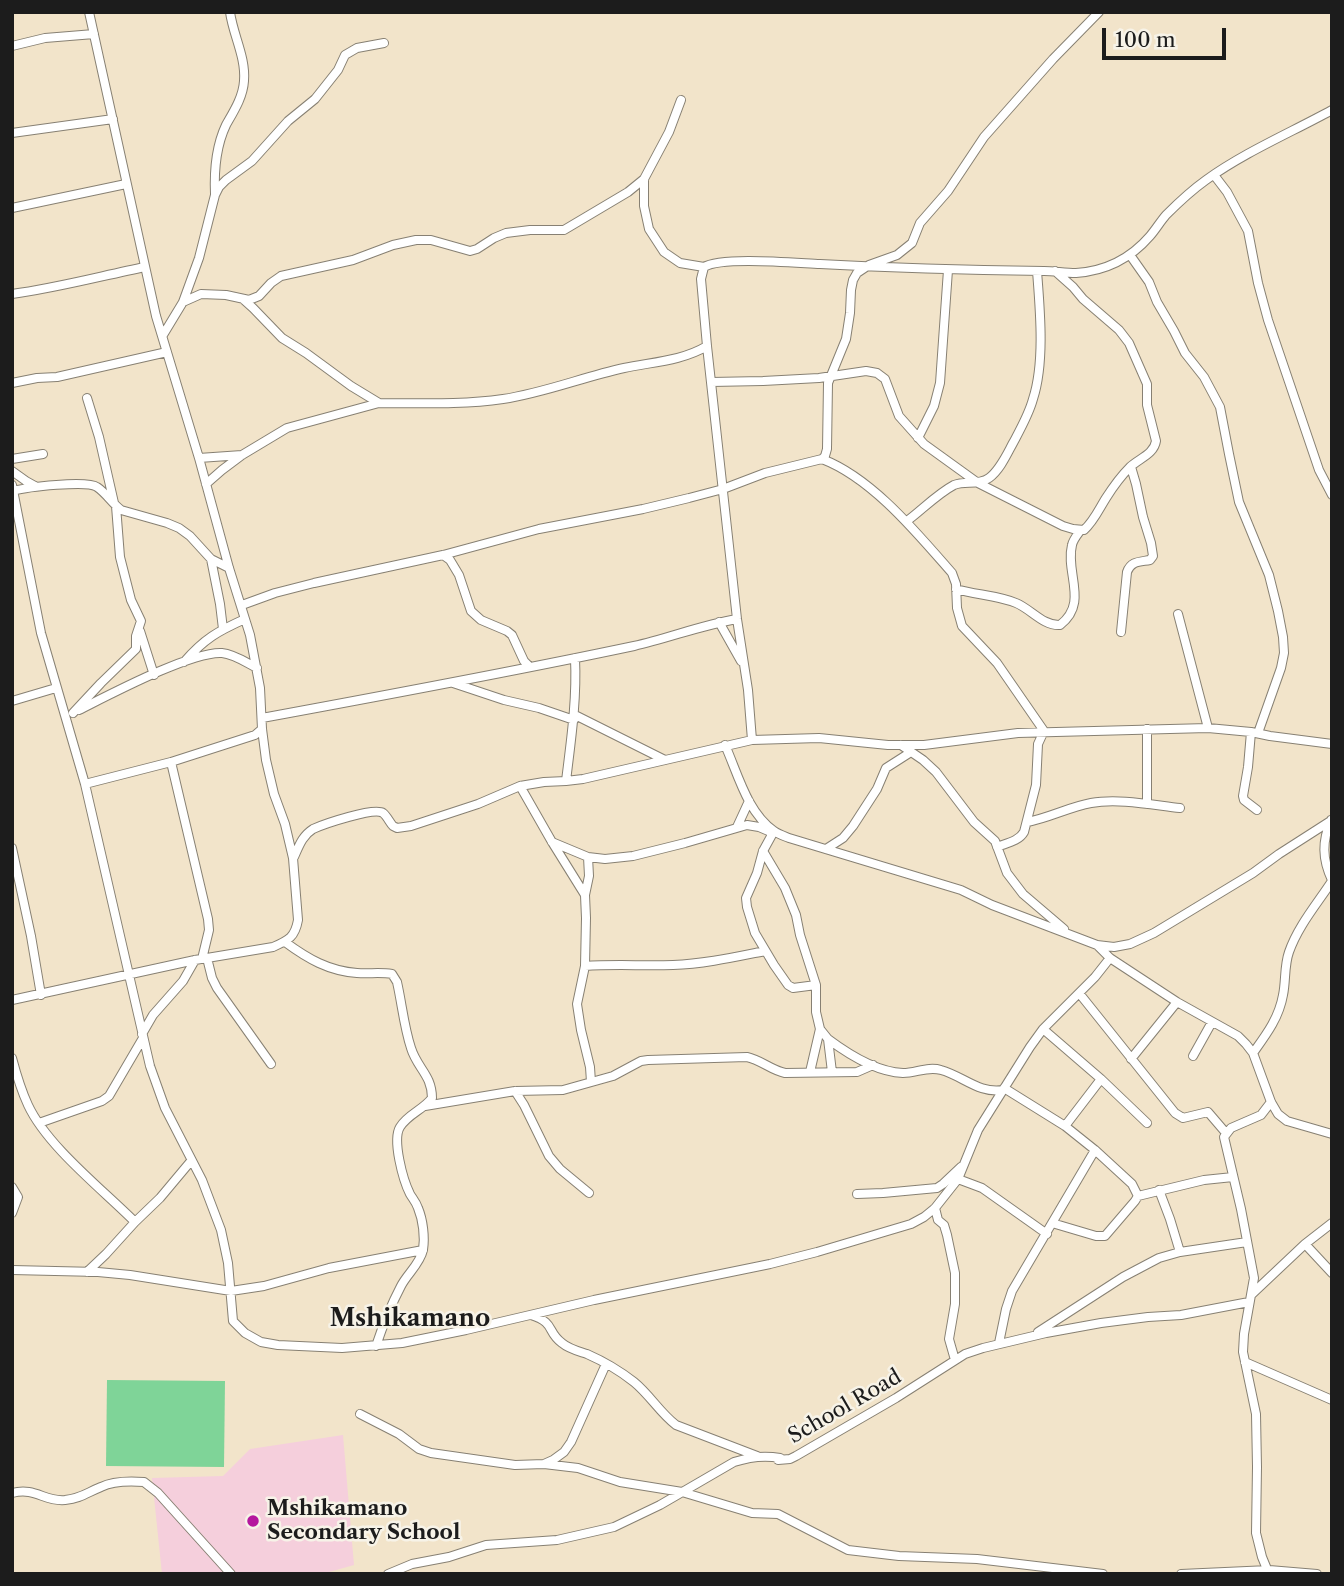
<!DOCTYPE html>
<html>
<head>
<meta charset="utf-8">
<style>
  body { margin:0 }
  #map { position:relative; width:1344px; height:1586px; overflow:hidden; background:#f2e4ca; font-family:"Libre Caslon Text",serif }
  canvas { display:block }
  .frame { position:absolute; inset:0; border:14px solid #1c1c1c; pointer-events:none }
  .scale { position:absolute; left:1102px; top:28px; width:124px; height:32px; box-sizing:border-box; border:4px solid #1c1c1c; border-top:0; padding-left:9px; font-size:21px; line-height:24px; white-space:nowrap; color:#1c1c1c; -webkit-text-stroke:5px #f7f3e8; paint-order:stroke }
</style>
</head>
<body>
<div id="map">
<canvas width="1344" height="1586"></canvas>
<div class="frame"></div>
<div class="scale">100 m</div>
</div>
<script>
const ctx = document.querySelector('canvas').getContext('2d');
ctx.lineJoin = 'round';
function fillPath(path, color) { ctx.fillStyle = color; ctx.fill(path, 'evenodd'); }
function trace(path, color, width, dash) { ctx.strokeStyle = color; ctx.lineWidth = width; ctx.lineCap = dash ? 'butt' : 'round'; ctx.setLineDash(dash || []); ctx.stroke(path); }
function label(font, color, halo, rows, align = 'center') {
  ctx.font = font + ' "Libre Caslon Text",serif'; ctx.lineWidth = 5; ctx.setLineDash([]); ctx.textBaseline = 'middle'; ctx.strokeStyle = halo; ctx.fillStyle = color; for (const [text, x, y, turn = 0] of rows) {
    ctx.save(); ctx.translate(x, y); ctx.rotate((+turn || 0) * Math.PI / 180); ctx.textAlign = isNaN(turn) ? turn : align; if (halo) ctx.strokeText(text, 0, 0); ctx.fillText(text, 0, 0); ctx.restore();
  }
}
const built = new Path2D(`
  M 343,1435 L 354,1565 L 322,1574 L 162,1574 L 152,1478 L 223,1476 L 250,1449 Z`);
const green = new Path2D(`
  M 107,1380 L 225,1381 L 224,1467 L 106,1466 Z`);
const minor = new Path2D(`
  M 12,46 L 45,38 L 94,34
  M 681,100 L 669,132 L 644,179 L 644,206 L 649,229 L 664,252 L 680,263 L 704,267
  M 12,133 L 113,119
  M 1214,175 L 1227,192 L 1248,231 L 1258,283 L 1268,320 L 1319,470 L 1332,495
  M 215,194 C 214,171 216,146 226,125 C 234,111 243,97 244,81 C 246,57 233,35 230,12
  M 12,208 L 126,184
  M 1130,255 L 1149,282 L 1157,302 L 1174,331 L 1185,353 L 1204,377 L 1220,407 L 1229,454 L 1239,502 L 1269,575 L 1278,611 L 1283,637 L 1284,653 L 1281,668 L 1258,733
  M 12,294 C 57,288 101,276 145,267
  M 243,299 L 253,308 L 282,338 L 306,353 L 351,386 L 379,403
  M 183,302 L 199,258 L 215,195 L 219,187 L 226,180 L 252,161 L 288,121 L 315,99 L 338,70 L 345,55 L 357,48 L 384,43
  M 163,335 L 183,302 L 201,294 L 226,295 L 249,300 L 259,296 L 271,283 L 281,276 L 353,260 L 393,245 L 416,240 L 431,240 L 470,251 L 477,249 L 494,238 L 506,233 L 530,230 L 564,230 L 628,192 L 644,179
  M 711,382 L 763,381 L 819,378 L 866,371 L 877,373 L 885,379 L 899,416 L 924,444 L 978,483 L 1063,526 L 1073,529 L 1084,530 C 1094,521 1099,509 1106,498 C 1113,487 1121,476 1130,467 C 1140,458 1154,454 1156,441 L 1147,405 L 1147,384 L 1129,343 L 1119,330 L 1083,299 L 1073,287 L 1055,271
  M 12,383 L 37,378 L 57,377 L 167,352
  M 87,398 L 99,437 L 114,503
  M 918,438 L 934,406 L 940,383 L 948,270
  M 199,458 L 242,455
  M 12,459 L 43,454
  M 822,459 C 872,478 917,533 952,573 L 956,584 L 957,608 L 962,626 L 997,663 L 1044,731 L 1038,744 L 1036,785 L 1024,832 C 1019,841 1007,843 997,847
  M 12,471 L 26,481 L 35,486
  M 206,484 L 222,470 L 242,455 L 287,428 L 379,403 C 420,403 462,405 503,399 C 544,393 583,377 624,368 C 652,362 682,361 707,346
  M 12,485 L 41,633 L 85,784 L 150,1066 L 165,1108 L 202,1180 L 221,1230 L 228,1263 L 233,1321 L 245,1333 L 261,1342 L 278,1345 L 342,1348 L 402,1343 L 466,1330 L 594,1300 L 770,1264 L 817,1252 L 911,1224 L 924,1217 L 935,1208 L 958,1179 L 978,1130 L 1030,1047 L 1043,1029 L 1095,977 L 1110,958
  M 13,491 C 27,487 87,480 97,487 C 106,493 112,503 121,510 L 167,523 L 179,528 L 190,536 L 211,559 L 229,568
  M 907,521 C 922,510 937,494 954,485 C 965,480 978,486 989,478 C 1000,470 1007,454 1013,443 C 1021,428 1029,414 1033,399 C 1045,362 1040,310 1037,271
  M 443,555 L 450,560 L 459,575 L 471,611 L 481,620 L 507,631 L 512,635 L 524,661 L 530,667
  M 211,559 L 220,604 L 223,629
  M 956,589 C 976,595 997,595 1016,603 C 1031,609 1043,626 1060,625 C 1089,603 1065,573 1072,545 C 1073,540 1077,535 1080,531
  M 242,605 L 275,593 L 314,583 L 443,555 L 539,529 L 643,509 L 689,498 L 723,489 L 765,473 L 822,459 L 825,456 L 827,449 L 828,383 L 846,339 L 850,313 L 851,290 L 853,280 L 857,273 L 869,265 L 897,255 L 912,243 L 920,223 L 948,191 L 984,137 L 1053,59 L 1099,12
  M 1178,614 L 1208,728
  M 719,622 L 741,661
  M 140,631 L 154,675
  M 1121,632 L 1127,572 C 1131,561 1139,562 1150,560 L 1153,556 L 1151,543 L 1143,517 L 1136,484 L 1131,467
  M 184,662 C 204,639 218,631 245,619
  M 453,683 L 504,700 L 539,708 L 574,720
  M 12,701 L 56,688
  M 79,710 C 109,695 192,651 222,653 C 234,654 247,663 257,668
  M 73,713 L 101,683 L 136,649 L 136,636 L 141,621 L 131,600 L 120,557 L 116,506
  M 575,715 L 665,760
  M 262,718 C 387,695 511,672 634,646 C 669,638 702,625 737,619
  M 1251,732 L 1248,767 L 1243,796 L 1244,800 L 1257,810
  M 752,740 L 748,690 L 737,619 L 707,346 L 701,279 L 704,267 C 721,256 797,263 820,264 C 895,268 969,270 1044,271 C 1054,271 1065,273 1076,273 C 1105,271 1131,258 1150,236 C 1156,229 1160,222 1166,215 C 1178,203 1192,190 1206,180 C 1245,152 1290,133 1332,110
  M 725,745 C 738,774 747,812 774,831 C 778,834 784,836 789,838 L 961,890 L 992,905 L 1097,945 L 1114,947 L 1130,944 L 1154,933 L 1253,873 L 1279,854 L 1332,820
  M 901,745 L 923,760 L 936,772 L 974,822 L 995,841 L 1007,873 L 1023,894 L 1064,929
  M 171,762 L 208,919 L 209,930 L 202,959
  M 566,781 C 571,740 577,700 575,658
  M 85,784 L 171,762 L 255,735 L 262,729
  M 520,786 L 552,842 L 585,895 L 586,918 L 585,966 L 577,1004 L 581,1030 L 590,1067 L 591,1082
  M 1147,804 L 1147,729
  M 1331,820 C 1322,841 1322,859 1332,880
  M 1027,822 C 1049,818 1069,807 1091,803 C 1118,798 1153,805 1180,808
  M 737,827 L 749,801
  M 774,831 L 763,851 L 757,873 L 746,898 L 747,907 L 755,933 L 774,965 L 788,985 L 793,988 L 816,985
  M 552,842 L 588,857 L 605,859 L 633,856 L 685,843 L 747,825 L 759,827 L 773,833
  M 12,848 L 31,936 L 41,995
  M 826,849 L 843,838 L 853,826 L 877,789 L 886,768 L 911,752
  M 763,851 L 785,888 L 796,915 L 800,935 L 816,985 L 816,1012 L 820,1029 L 828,1039 L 832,1072
  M 294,857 C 299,846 302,836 313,829 C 324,824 374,807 383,813 C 387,816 390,823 393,826 L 397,828 L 411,826 L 478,804 L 520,786 L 544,782 L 566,781 L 583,779 L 752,740 L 819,738 L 888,745 L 924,745 L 1018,733 L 1208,728 L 1251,732 L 1270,736 L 1332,744
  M 585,895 L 589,876 L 588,857
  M 285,942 C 308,959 329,971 357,973 C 369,974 380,972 392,974 L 397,982 C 402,1004 404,1027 411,1048 C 417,1068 432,1075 432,1098 C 423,1110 408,1114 400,1127 C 392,1140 403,1180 410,1194 C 413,1199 416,1202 418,1208 C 423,1220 425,1237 423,1250 C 420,1264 407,1274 401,1286 C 391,1305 383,1325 376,1346
  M 1097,945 L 1110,958 L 1177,1002 L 1238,1036 L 1246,1044 L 1253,1053 L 1271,1102 L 1278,1114 L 1287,1121 L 1332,1134
  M 207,958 L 212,978 L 217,988 L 271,1064
  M 585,966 C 614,964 644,966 673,965 C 704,964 735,957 765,951
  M 1079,993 L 1175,1113 L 1183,1118 L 1208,1112 L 1226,1133
  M 12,1000 L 195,960 L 273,947 C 289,940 295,937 298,920 L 293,858 L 285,824 L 274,794 L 266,760 L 262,729 L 260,688 L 250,635 L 229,568 L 199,458 L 156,316 L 89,12
  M 1043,1029 L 1101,1079 L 1147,1123
  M 142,1034 L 153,1015 L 183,981 L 195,960
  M 828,1039 C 848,1054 876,1072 903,1073 C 916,1073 928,1066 941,1070 C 963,1076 979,1094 1003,1090
  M 1253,1053 C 1266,1035 1279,1018 1283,995 C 1286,981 1284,966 1289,952 C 1298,926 1317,904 1332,881
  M 1193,1056 L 1212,1022
  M 12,1058 C 16,1073 21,1090 28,1105 C 47,1146 102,1189 135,1222
  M 1131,1059 L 1177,1002
  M 810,1072 L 820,1029
  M 1004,1088 L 1065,1126 L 1095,1150 L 1132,1184 L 1138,1196 L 1135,1201 L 1105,1236 L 1096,1236 L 1052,1223
  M 515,1091 L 524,1105 L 549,1156 L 560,1169 L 589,1193
  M 425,1106 L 515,1091 L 563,1090 L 613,1076 L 641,1061 L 648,1060 L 747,1057 C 761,1060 771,1070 785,1073 L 857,1072 L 873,1065
  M 39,1123 L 102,1101 L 109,1096 L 143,1038
  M 1065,1126 L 1101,1079
  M 958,1179 L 982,1188 L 1047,1234
  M 12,1187 L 18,1197 L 12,1213
  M 1159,1190 L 1170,1219 L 1180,1252
  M 857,1194 L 883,1193 L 937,1188 L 943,1184 L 961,1167
  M 1138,1196 L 1204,1180 L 1233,1177
  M 935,1208 L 938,1220 L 944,1225 L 947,1235 L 955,1273 L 955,1304 L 949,1339 L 955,1360
  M 1305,1244 L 1332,1273
  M 12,1270 L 98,1272 L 130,1275 L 231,1291 L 264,1286 L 329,1268 L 423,1250
  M 87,1272 L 106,1254 L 135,1222 L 160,1198 L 191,1161
  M 1252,1294 L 1305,1244 L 1332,1223
  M 531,1315 C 556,1323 546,1331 562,1343 C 569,1349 578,1351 587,1354 C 603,1361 620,1371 634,1382 C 650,1395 660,1413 676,1425 L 757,1456
  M 1038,1332 L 1123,1277 L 1159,1258 L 1180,1252 L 1247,1242
  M 999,1343 L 1006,1309 L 1012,1291 L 1095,1150
  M 1245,1362 L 1332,1400
  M 360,1414 L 399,1434 L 419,1449 L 431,1453 L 515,1465 L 544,1464 L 553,1460 L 564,1452 L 571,1442 L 606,1364
  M 544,1464 L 578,1468 L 620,1482 L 682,1492 L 752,1513 L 778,1514 L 848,1550 L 899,1556 L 977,1559 L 1103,1574
  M 12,1493 C 36,1487 44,1502 65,1500 C 82,1498 86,1493 101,1487 C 113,1481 131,1481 144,1482 L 158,1493 L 231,1574
  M 388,1574 L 412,1564 L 449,1557 L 486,1545 L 557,1540 L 614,1527 L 660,1505 L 734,1462 C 749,1457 764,1455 780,1458 L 778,1460 L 790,1459 L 796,1456 L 896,1398 L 965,1354 L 983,1348 L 1046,1333 L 1101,1323 L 1148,1317 L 1181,1315 L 1249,1302
  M 1181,1574 L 1269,1570 L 1317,1574
  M 1269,1574 L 1262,1557 L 1256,1533 L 1257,1467 L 1256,1414 L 1243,1352 L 1244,1334 L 1254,1278 L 1241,1209 L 1224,1137 L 1231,1128 L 1261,1115 L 1271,1102`);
const markers = [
  [253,1521,7,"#b5179e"]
];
const streetNames = [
  ["School Road",845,1407,-30]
];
const poiNames = [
  ["Mshikamano",267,1509],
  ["Secondary School",267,1533]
];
const quarterNames = [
  ["Mshikamano",410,1319]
];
fillPath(built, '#f5cfdc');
fillPath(green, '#7fd498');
trace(minor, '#878073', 10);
trace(minor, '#fff', 8);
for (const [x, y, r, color] of markers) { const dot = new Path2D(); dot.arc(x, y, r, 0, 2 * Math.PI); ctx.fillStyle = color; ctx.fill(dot); trace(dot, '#f7f3e8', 2.5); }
label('21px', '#1c1c1c', '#f7f3e8', streetNames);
label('bold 21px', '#1c1c1c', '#f7f3e8', poiNames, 'left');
label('bold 24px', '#1c1c1c', '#f7f3e8', quarterNames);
</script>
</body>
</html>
